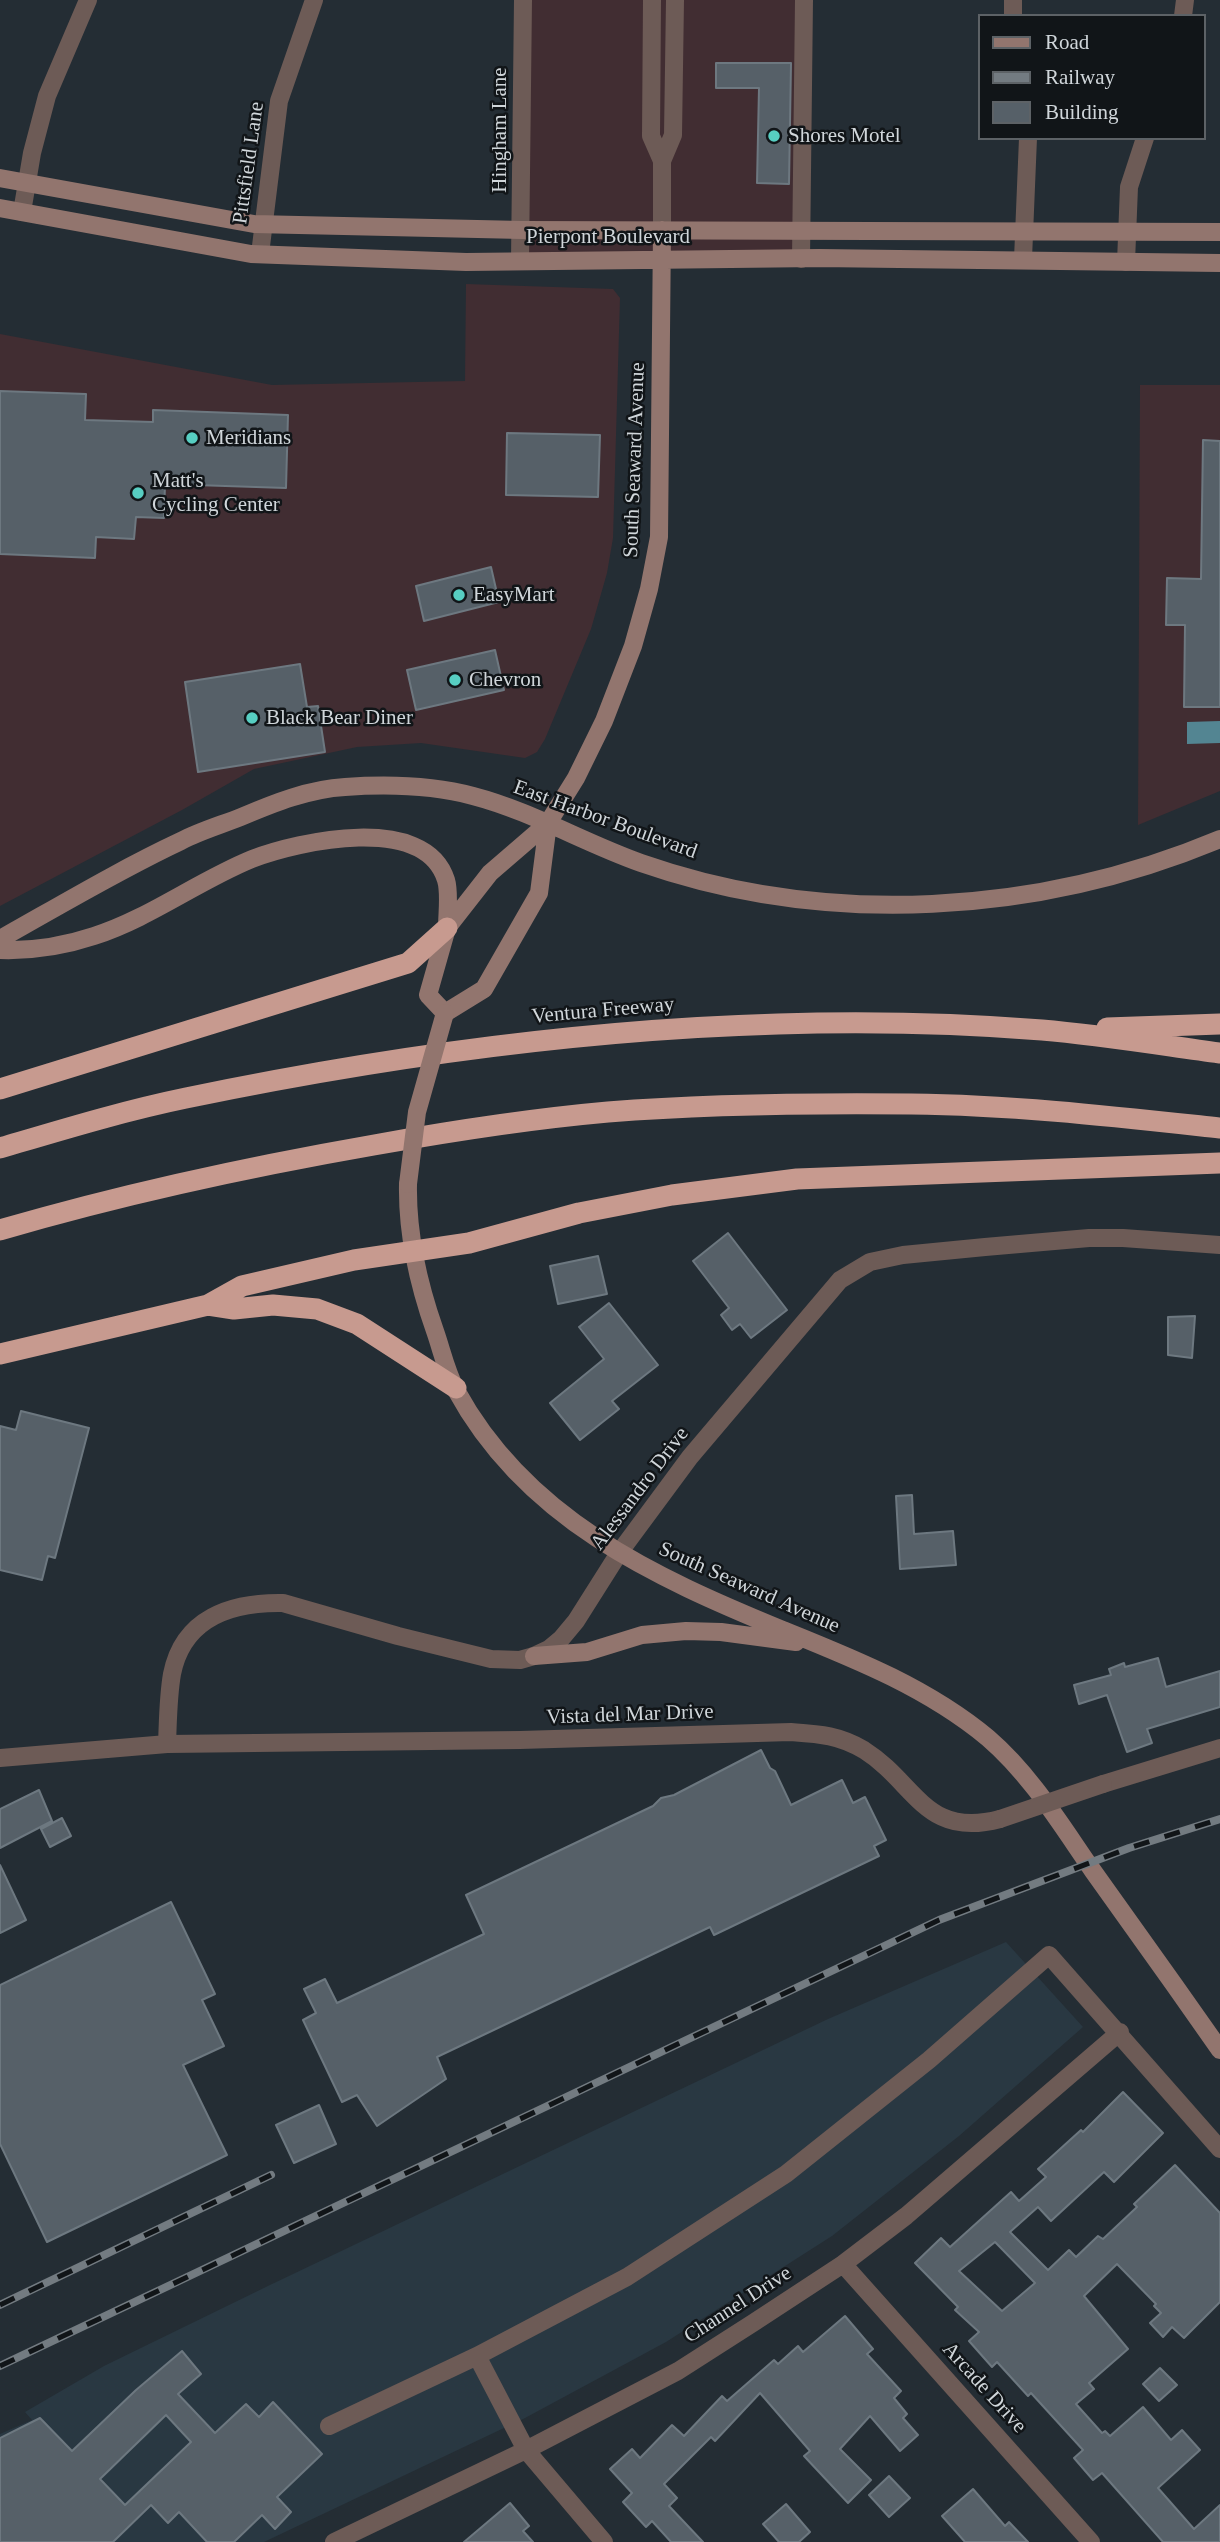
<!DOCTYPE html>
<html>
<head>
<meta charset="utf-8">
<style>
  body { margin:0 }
  #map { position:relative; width:1220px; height:2542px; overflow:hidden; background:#242d34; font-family:Georgia,serif }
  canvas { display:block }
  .legend { position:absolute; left:978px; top:14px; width:228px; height:126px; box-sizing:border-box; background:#111518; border:2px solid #5d6266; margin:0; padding:9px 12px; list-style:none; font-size:21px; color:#d0d6da }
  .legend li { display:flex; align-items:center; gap:14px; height:35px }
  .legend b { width:35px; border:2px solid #5d6266 }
</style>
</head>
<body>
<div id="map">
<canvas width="1220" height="2542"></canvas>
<ul class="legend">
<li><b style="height:9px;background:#92756e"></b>Road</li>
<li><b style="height:9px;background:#737b81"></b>Railway</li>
<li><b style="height:19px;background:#566068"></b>Building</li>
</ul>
</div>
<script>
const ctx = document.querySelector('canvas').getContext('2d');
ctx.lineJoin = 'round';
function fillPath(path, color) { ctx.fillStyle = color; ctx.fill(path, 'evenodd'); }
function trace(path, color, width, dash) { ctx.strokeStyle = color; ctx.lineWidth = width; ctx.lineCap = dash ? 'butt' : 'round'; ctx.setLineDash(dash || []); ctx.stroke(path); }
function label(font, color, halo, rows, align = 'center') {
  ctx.font = font + ' Georgia,serif'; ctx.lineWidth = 5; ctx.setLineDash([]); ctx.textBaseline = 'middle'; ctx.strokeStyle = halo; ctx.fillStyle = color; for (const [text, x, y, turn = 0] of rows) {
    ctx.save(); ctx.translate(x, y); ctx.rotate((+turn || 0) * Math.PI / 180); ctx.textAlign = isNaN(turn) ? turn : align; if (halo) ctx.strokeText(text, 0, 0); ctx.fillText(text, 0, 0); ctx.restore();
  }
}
const commercial = new Path2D(`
  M 522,0 L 802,0 L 801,259 L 520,260 Z
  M 466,284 L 613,289 L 620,298 L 613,538 L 607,573 L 591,629 L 545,739 L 537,752 L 525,758 L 421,743 L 357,747 L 254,769 L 182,810 L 0,906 L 0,334 L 272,385 L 465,381 Z
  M 1140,385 L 1220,385 L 1220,791 L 1138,825 Z`);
const built = new Path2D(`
  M 1006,1942 L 1083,2027 L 959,2136 L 832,2236 L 666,2342 L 525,2418 L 264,2542 L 0,2542 L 0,2434 L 32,2420 L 25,2412 L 104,2366 L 270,2285 L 828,2019 Z`);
const water = new Path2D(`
  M 1220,721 L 1220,743 L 1187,744 L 1187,722 Z`);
const building = new Path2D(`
  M 716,63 L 791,63 L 789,184 L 757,183 L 759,88 L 716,88 Z
  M 0,391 L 86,394 L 85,420 L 153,422 L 153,410 L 288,415 L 286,488 L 165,484 L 164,518 L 136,517 L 134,539 L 96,537 L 95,558 L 0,554 Z
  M 507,433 L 600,435 L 598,497 L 506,495 Z
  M 1203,440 L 1220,441 L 1220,707 L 1184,707 L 1185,625 L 1166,625 L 1167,578 L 1201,579 Z
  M 491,567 L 499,602 L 424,621 L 416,586 Z
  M 495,650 L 504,690 L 416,710 L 407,670 Z
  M 300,664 L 307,707 L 318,706 L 325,752 L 198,772 L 185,682 Z
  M 728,1233 L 787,1310 L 751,1338 L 740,1324 L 732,1330 L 721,1315 L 729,1308 L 693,1261 Z
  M 598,1256 L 607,1294 L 558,1304 L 550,1266 Z
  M 609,1303 L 658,1365 L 612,1401 L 619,1409 L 580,1440 L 550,1403 L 604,1359 L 579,1327 Z
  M 1195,1316 L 1192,1358 L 1168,1355 L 1168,1317 Z
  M 21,1411 L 89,1428 L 55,1558 L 48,1556 L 42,1580 L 0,1570 L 0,1426 L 16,1430 Z
  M 912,1495 L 914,1534 L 953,1531 L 956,1565 L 900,1569 L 896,1496 Z
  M 1158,1658 L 1166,1687 L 1220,1671 L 1220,1707 L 1147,1729 L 1152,1743 L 1127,1752 L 1107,1695 L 1079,1704 L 1074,1685 L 1111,1675 L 1109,1669 L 1124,1663 L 1125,1667 Z
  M 761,1750 L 770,1768 L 775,1771 L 791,1805 L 842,1780 L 853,1803 L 865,1797 L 886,1840 L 874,1846 L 879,1856 L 714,1935 L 710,1927 L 437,2057 L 446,2079 L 377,2126 L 357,2095 L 342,2102 L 303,2020 L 316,2013 L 304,1989 L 325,1979 L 337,2003 L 484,1934 L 466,1895 L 653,1806 L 661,1798 L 674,1795 Z
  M 39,1790 L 52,1821 L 0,1848 L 0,1809 Z
  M 62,1818 L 71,1836 L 50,1847 L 41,1829 Z
  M 0,1865 L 26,1920 L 0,1933 Z
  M 171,1902 L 215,1994 L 202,2000 L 224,2046 L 183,2065 L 227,2155 L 47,2242 L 0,2144 L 0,1985 Z
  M 1123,2092 L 1163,2133 L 1114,2182 L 1104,2172 L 1051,2221 L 1038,2207 L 1010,2232 L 1048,2270 L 1069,2250 L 1076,2257 L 1098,2236 L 1103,2239 L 1137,2207 L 1134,2204 L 1175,2165 L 1220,2213 L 1220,2302 L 1184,2338 L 1172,2327 L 1163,2337 L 1150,2323 L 1161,2313 L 1154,2306 L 1156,2304 L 1117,2264 L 1084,2296 L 1128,2349 L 1089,2383 L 1094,2389 L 1076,2404 L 1102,2433 L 1105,2431 L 1110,2436 L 1143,2407 L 1171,2440 L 1182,2430 L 1200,2450 L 1158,2488 L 1194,2529 L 1220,2505 L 1220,2542 L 1163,2542 L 1102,2473 L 1093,2480 L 1074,2458 L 1083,2450 L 1031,2393 L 1028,2396 L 997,2362 L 992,2367 L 969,2341 L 979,2332 L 955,2310 L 958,2307 L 915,2263 L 941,2238 L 950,2247 L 1011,2192 L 1019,2201 L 1046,2177 L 1038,2169 L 1081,2130 L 1083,2132 ZM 995,2242 L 1035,2283 L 1002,2311 L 959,2271 Z
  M 319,2105 L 336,2144 L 294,2163 L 276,2125 Z
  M 845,2316 L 873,2349 L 867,2354 L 901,2391 L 894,2398 L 907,2414 L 903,2418 L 918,2435 L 900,2451 L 870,2416 L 840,2449 L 871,2480 L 848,2503 L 804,2456 L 810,2451 L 760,2393 L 715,2441 L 711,2437 L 664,2484 L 677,2498 L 669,2506 L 703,2542 L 671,2542 L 652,2521 L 646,2527 L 623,2502 L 632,2493 L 610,2469 L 632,2449 L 640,2458 L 672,2425 L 684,2436 L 722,2396 L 727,2401 L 774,2360 L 778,2364 L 798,2346 L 803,2352 Z
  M 182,2351 L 201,2374 L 178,2394 L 215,2433 L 246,2404 L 259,2417 L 273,2402 L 322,2454 L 277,2497 L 291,2512 L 275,2529 L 262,2515 L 234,2542 L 207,2542 L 179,2512 L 168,2523 L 151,2505 L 113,2542 L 0,2542 L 0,2438 L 40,2418 L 72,2451 L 136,2390 ZM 166,2415 L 191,2442 L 125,2505 L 100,2479 Z
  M 1160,2368 L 1177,2385 L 1159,2401 L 1143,2384 Z
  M 889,2476 L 910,2498 L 889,2517 L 869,2495 Z
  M 973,2489 L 1005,2526 L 1009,2522 L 1028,2542 L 965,2542 L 942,2516 Z
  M 510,2503 L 529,2526 L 523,2531 L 533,2542 L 464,2542 Z
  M 786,2504 L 810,2532 L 799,2542 L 779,2542 L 763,2524 Z`);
const street = new Path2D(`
  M 652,0 L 651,136 L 662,161
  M 1013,0 L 1013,16
  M 1183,16 L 1185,0
  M 22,212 L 32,153 L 47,96 L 88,0
  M 662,230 L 662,161 L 673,135 L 675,0
  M 260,254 L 279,101 L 314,0
  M 801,259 L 804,0
  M 1023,259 L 1028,138
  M 520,260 L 523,0
  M 1126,262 L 1129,187 L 1145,138
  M 167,1744 C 168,1721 168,1697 172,1674 C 183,1618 231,1602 283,1603 L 398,1636 L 491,1659 L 520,1660 L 534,1656 L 549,1649 L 561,1639 L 576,1621 L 619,1553 L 690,1457 L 840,1280 L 870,1262 L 903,1255 L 985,1247 L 1089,1238 L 1123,1238 L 1220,1245
  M 0,1758 L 167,1744 L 520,1740 L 791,1732 C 819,1734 839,1735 864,1750 C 916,1783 925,1839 1000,1819
  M 1103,1784 L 1220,1748
  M 843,2264 L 1091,2542
  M 477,2356 L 526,2450 L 604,2542
  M 329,2426 L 477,2356 L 627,2277 L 786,2174 L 929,2060 L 1049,1955 L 1220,2149
  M 334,2542 L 526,2450 L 678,2371 L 753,2323 L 843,2264 L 906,2216 L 1120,2032`);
const secondary = new Path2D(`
  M 0,178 L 254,224 L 522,230 L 1220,232
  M 0,208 L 251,254 L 466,262 L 819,258 L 1220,263
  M 548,823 L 539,893 L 484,989 L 445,1013 L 428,995 L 447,928 L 490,873 L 548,823 L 576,778 L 604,721 L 633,646 L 649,589 L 659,537 L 662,230
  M 0,939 C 59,906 119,870 181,841 C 200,831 221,825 241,817 C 274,803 309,789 345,787 C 388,784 432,785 473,796 C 531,811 584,843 641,863 C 827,928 1039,915 1220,839
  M 0,950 C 31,951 64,946 94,936 C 150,918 198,881 252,859 C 299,841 425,813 446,880 C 450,893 447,913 447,928
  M 408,1184 C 407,1235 418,1283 435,1331 C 442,1351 446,1371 456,1390 C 526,1519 654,1577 783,1630 C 855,1659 928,1688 988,1738 C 1031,1775 1061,1825 1093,1871 C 1136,1931 1178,1990 1220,2050
  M 534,1656 L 587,1652 L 642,1635 L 686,1631 L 721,1632 L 796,1642`);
const highway = new Path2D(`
  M 1107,1028 L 1220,1024
  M 0,1089 L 408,963 L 447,928
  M 0,1148 C 61,1130 123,1111 186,1098 C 465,1040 756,1007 1042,1030 C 1101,1035 1161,1045 1220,1053
  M 0,1230 C 123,1194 248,1167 374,1145 C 452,1131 529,1119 608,1112 C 708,1104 810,1103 911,1104 C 1014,1105 1118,1117 1220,1128
  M 208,1305 L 234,1309 L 273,1305 L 317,1309 L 357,1324 L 456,1388
  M 0,1354 L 208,1305 L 242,1286 L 354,1260 L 469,1243 L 579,1213 L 672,1195 L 797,1179 L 1220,1163`);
const rail = new Path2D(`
  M 0,2305 L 271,2175
  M 0,2366 L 939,1920 L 1129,1848 L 1220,1819`);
const streetBridge = new Path2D(`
  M 1000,1819 L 1103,1784`);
const secondaryBridge = new Path2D(`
  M 408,1184 L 417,1112 L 445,1013`);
const markers = [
  [774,136,7,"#57cec2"],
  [192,438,7,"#57cec2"],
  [138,493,7,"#57cec2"],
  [459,595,7,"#57cec2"],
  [455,680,7,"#57cec2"],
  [252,718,7,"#57cec2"]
];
const streetNames = [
  ["Hingham Lane",500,130,-90],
  ["Pittsfield Lane",249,163,-82],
  ["Pierpont Boulevard",608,237],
  ["South Seaward Avenue",635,460,-88],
  ["East Harbor Boulevard",605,820,20],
  ["Ventura Freeway",603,1011,-5],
  ["Alessandro Drive",640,1489,-53],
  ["South Seaward Avenue",749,1588,24],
  ["Vista del Mar Drive",630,1715,-2],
  ["Channel Drive",738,2305,-33],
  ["Arcade Drive",984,2388,48]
];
const poiNames = [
  ["Shores Motel",788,136],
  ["Meridians",206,438],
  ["Matt's",152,481],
  ["Cycling Center",152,505],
  ["EasyMart",473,595],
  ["Chevron",469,680],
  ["Black Bear Diner",266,718]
];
fillPath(commercial, '#412d32');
fillPath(built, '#293842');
fillPath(water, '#538592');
fillPath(building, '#566068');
trace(building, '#6d7880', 2);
trace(street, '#6d5b56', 18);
trace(secondary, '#92756e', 18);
trace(highway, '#c79a8f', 21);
trace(rail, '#737b81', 8);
trace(rail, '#111518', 5, [16]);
trace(streetBridge, '#6d5b56', 18);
trace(secondaryBridge, '#92756e', 18);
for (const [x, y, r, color] of markers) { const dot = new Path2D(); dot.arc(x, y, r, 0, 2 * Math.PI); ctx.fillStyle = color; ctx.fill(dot); trace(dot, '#111518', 2.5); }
label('21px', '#d0d6da', '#111518', streetNames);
label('21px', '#d0d6da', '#111518', poiNames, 'left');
</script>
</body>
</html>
